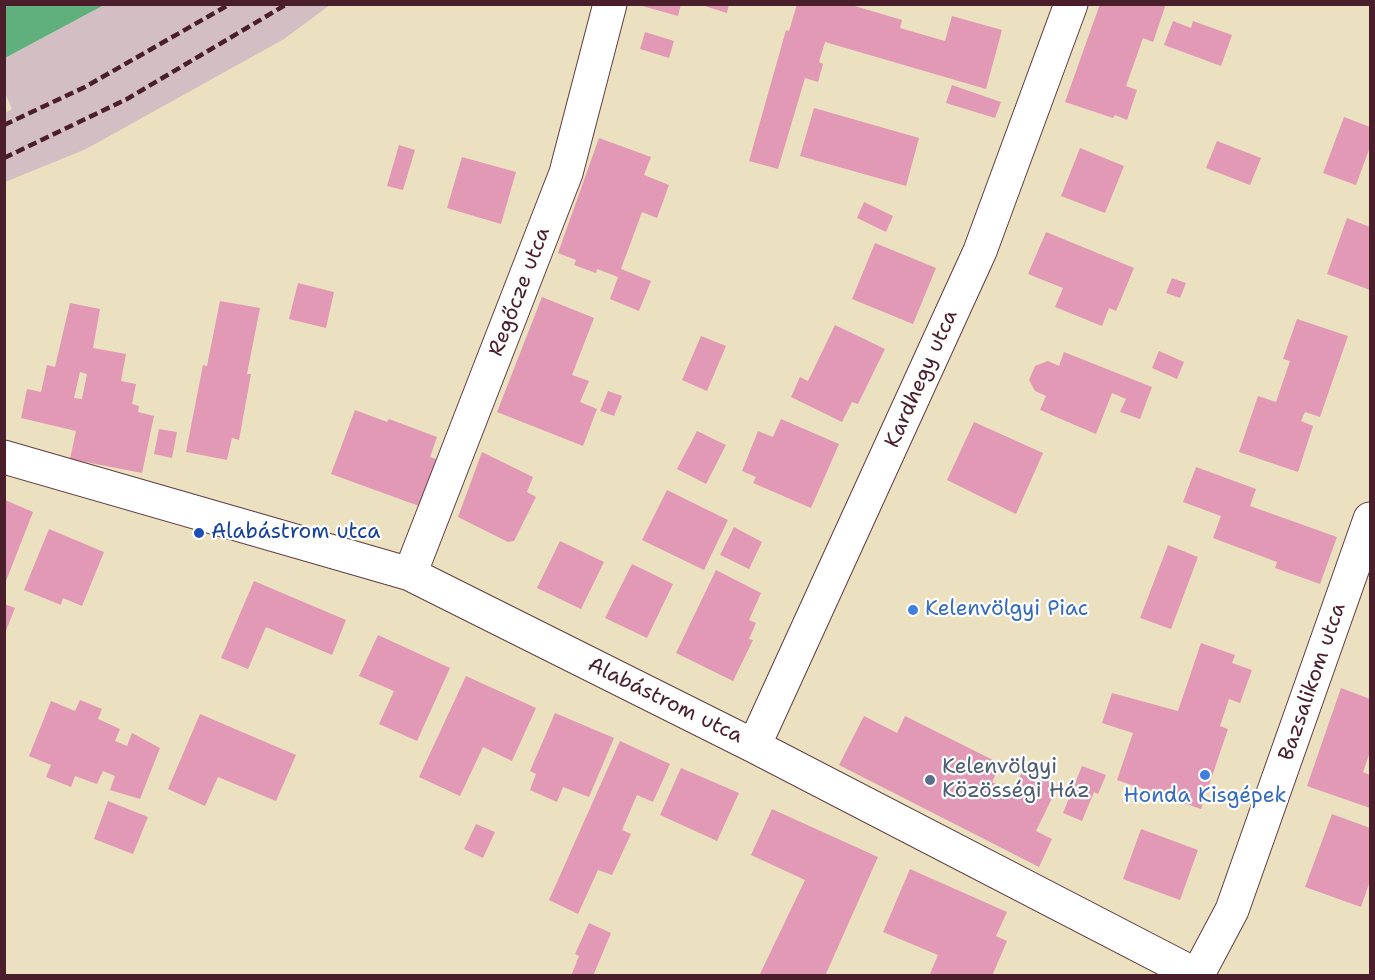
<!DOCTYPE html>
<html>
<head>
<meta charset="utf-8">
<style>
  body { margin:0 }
  #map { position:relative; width:1375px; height:980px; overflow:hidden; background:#ebe1c0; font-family:"Shantell Sans",sans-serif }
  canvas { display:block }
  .frame { position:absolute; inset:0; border:6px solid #4a1f2b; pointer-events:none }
</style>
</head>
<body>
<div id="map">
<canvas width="1375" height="980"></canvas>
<div class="frame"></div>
</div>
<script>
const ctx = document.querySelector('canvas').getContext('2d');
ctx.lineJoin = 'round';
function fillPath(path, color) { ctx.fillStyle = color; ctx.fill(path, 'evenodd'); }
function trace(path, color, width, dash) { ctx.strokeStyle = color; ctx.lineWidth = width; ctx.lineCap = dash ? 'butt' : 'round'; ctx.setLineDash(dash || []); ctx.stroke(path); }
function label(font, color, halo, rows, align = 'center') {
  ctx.font = font + ' "Shantell Sans",sans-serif'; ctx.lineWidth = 4.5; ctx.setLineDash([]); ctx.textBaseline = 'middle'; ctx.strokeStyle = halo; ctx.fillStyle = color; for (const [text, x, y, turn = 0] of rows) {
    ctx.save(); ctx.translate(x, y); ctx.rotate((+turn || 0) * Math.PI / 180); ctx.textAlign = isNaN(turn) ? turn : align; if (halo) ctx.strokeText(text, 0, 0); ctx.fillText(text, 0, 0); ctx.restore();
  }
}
const industrial = new Path2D(`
  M 104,5 L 330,5 L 284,39 L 86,149 L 5,182 L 5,113 L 12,109 L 5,93 L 5,58 Z`);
const forest = new Path2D(`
  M 5,4 L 104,4 L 104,5 L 5,58 Z`);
const building = new Path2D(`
  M 635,4 L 681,4 L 678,16 Z
  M 698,4 L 729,4 L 727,13 Z
  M 797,4 L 848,4 L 902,20 L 900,28 L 945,41 L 952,16 L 1002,30 L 986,89 L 825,42 L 819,62 L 823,64 L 818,82 L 805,78 L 778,169 L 749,161 L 786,30 L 789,31 Z
  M 1100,4 L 1166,4 L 1153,42 L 1143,38 L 1126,86 L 1137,90 L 1127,120 L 1115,115 L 1113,118 L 1065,102 Z
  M 1173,21 L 1191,28 L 1193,21 L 1232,35 L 1221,66 L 1164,45 Z
  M 645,32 L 674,41 L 669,58 L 640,49 Z
  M 952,85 L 1001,102 L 995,118 L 946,103 Z
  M 814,108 L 919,138 L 906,186 L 800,156 Z
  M 1344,117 L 1370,127 L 1370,147 L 1356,185 L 1323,173 Z
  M 599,138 L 651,157 L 644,175 L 669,185 L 657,218 L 642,212 L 621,269 L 651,281 L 639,311 L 610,299 L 618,277 L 597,269 L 596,273 L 574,265 L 576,260 L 558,253 Z
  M 1217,141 L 1261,158 L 1250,185 L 1206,168 Z
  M 399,145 L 415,150 L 403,190 L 387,186 Z
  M 1080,148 L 1124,166 L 1105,213 L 1061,196 Z
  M 462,157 L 516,172 L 501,224 L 447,208 Z
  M 864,202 L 893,216 L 886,232 L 857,218 Z
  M 1347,218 L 1370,227 L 1370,290 L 1327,274 Z
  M 1046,232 L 1134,268 L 1116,311 L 1109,308 L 1102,326 L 1055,307 L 1063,288 L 1028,274 Z
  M 875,243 L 936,268 L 913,324 L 852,299 Z
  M 1172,278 L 1186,283 L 1180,298 L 1166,293 Z
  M 298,283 L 334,292 L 326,328 L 289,319 Z
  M 542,297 L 594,318 L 572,375 L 589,381 L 580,402 L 597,409 L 583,446 L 497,412 Z
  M 220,301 L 260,308 L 247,374 L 251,374 L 239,440 L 232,438 L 227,460 L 186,452 L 203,365 L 207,366 Z
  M 70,303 L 100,309 L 93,348 L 126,354 L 121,381 L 136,384 L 132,404 L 139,406 L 138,412 L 154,416 L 142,473 L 70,459 L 76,431 L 21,418 L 27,389 L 41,392 L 47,365 L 55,367 ZM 80,372 L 87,374 L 82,399 L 74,398 Z
  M 1297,319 L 1348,336 L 1320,417 L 1305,412 L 1301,421 L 1313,426 L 1298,472 L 1239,452 L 1258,396 L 1276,402 L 1290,361 L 1283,359 Z
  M 835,325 L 885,349 L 858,404 L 852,402 L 842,422 L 791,397 L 800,377 L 808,381 Z
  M 701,336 L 726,346 L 707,391 L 682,380 Z
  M 1159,351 L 1184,362 L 1177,379 L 1152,368 Z
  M 1064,352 L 1152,387 L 1140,419 L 1120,412 L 1126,399 L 1112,393 L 1096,434 L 1040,410 L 1046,396 L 1035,391 L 1029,380 L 1035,366 L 1048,361 L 1059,366 Z
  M 608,391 L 622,396 L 614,416 L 600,411 Z
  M 355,410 L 387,422 L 389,419 L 437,437 L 430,457 L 439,460 L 419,506 L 331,474 Z
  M 781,419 L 839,444 L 811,508 L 753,483 L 756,477 L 742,471 L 758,431 L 773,437 Z
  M 974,422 L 1043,453 L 1016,514 L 947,480 Z
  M 159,429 L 177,432 L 172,458 L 154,454 Z
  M 697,431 L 726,445 L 706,484 L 677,469 Z
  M 482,452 L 533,477 L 527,492 L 536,497 L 514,541 L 508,542 L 458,517 Z
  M 1196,467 L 1256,489 L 1250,506 L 1337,537 L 1320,584 L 1275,568 L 1277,562 L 1213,538 L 1221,516 L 1183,502 Z
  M 667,490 L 728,520 L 704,570 L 642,540 Z
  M 5,500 L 33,512 L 6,581 L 5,580 Z
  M 734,527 L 762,542 L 749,569 L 720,555 Z
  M 49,529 L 104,552 L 82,606 L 63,598 L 61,605 L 24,590 Z
  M 560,541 L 604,562 L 581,609 L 537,588 Z
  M 1168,545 L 1198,557 L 1171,629 L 1140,618 Z
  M 632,564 L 673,584 L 647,638 L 605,618 Z
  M 716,570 L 761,593 L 749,620 L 756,623 L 749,639 L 753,640 L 733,681 L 676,653 Z
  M 254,581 L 346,620 L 332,655 L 266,627 L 248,669 L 221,658 Z
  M 4,604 L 15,608 L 5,633 L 4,633 Z
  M 378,635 L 450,668 L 417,741 L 379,724 L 394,691 L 359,676 Z
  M 1201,643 L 1235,655 L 1232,663 L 1252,670 L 1240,703 L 1229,699 L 1220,726 L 1228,729 L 1201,809 L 1117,780 L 1133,733 L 1102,723 L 1112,693 L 1178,711 Z
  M 466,676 L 536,708 L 512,761 L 483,747 L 460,796 L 419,777 Z
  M 1341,688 L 1370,699 L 1370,752 L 1363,772 L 1370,775 L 1370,808 L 1307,786 Z
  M 80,700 L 102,709 L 98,719 L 120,729 L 115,741 L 127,746 L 132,733 L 160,748 L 140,799 L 110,790 L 115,776 L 103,771 L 97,784 L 75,776 L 71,787 L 46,777 L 51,765 L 29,756 L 51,701 L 75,711 Z
  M 555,713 L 614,738 L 589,797 L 563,787 L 557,802 L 530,790 L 536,774 L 530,771 Z
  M 200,714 L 296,755 L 276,801 L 218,777 L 205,806 L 168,789 Z
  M 864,716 L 897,733 L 905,716 L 1001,764 L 992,782 L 1013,792 L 1023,769 L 1058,786 L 1036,831 L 1052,839 L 1039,867 L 839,765 Z
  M 620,741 L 670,764 L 653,802 L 637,795 L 622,830 L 631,834 L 612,875 L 598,870 L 578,914 L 549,900 Z
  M 1082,766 L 1106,775 L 1098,794 L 1094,792 L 1082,821 L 1063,813 Z
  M 681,768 L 739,793 L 717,841 L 660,815 Z
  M 108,801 L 148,817 L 133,854 L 94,839 Z
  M 772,809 L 878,857 L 825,976 L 759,976 L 805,880 L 751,855 Z
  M 1332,814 L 1370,828 L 1370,881 L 1361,907 L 1305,887 Z
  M 476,824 L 495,832 L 483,858 L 464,849 Z
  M 1141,829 L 1198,850 L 1180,900 L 1123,879 Z
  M 910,869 L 1007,912 L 996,936 L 1007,941 L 992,976 L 929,976 L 938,955 L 883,932 Z
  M 589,923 L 611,933 L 593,976 L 571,976 L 579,956 L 575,954 Z`);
const minor = new Path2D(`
  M 4,457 L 410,574 L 754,746 L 1198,976
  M 410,574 L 566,173 L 610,4
  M 754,746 L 980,251 L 1071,4
  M 1197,976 L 1232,910 L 1370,519`);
const rail = new Path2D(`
  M 4,125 L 85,87 L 230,4
  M 4,158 L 127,99 L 287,4`);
const markers = [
  [199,533,6,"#1a4fb4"],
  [913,610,6,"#3f7fe0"],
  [1205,775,6,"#3f7fe0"],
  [930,780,6,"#5c6f8a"]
];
const streetNames = [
  ["Regőcze utca",520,292,-69],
  ["Kardhegy utca",922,379,-66],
  ["Bazsalikom utca",1313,682,-71],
  ["Alabástrom utca",665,701,26]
];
const transitNames = [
  ["Alabástrom utca",211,533]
];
const shopNames = [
  ["Kelenvölgyi Piac",925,610],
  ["Honda Kisgépek",1205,797,"center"]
];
const serviceNames = [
  ["Kelenvölgyi",942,768],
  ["Közösségi Ház",942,792]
];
fillPath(industrial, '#d2bec3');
fillPath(forest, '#5fb07d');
fillPath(building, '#e299b5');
trace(minor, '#623c41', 35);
trace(minor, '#fff', 33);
trace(rail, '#4a1f2b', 4.5, [9, 4.5]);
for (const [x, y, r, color] of markers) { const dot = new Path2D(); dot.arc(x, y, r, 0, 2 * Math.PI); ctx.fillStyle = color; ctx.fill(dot); trace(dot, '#fff', 2); }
label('21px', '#4a1f2b', '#fff', streetNames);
label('21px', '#164399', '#fff', transitNames, 'left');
label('21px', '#366cbe', '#fff', shopNames, 'left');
label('21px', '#4e5e75', '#fff', serviceNames, 'left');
</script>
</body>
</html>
